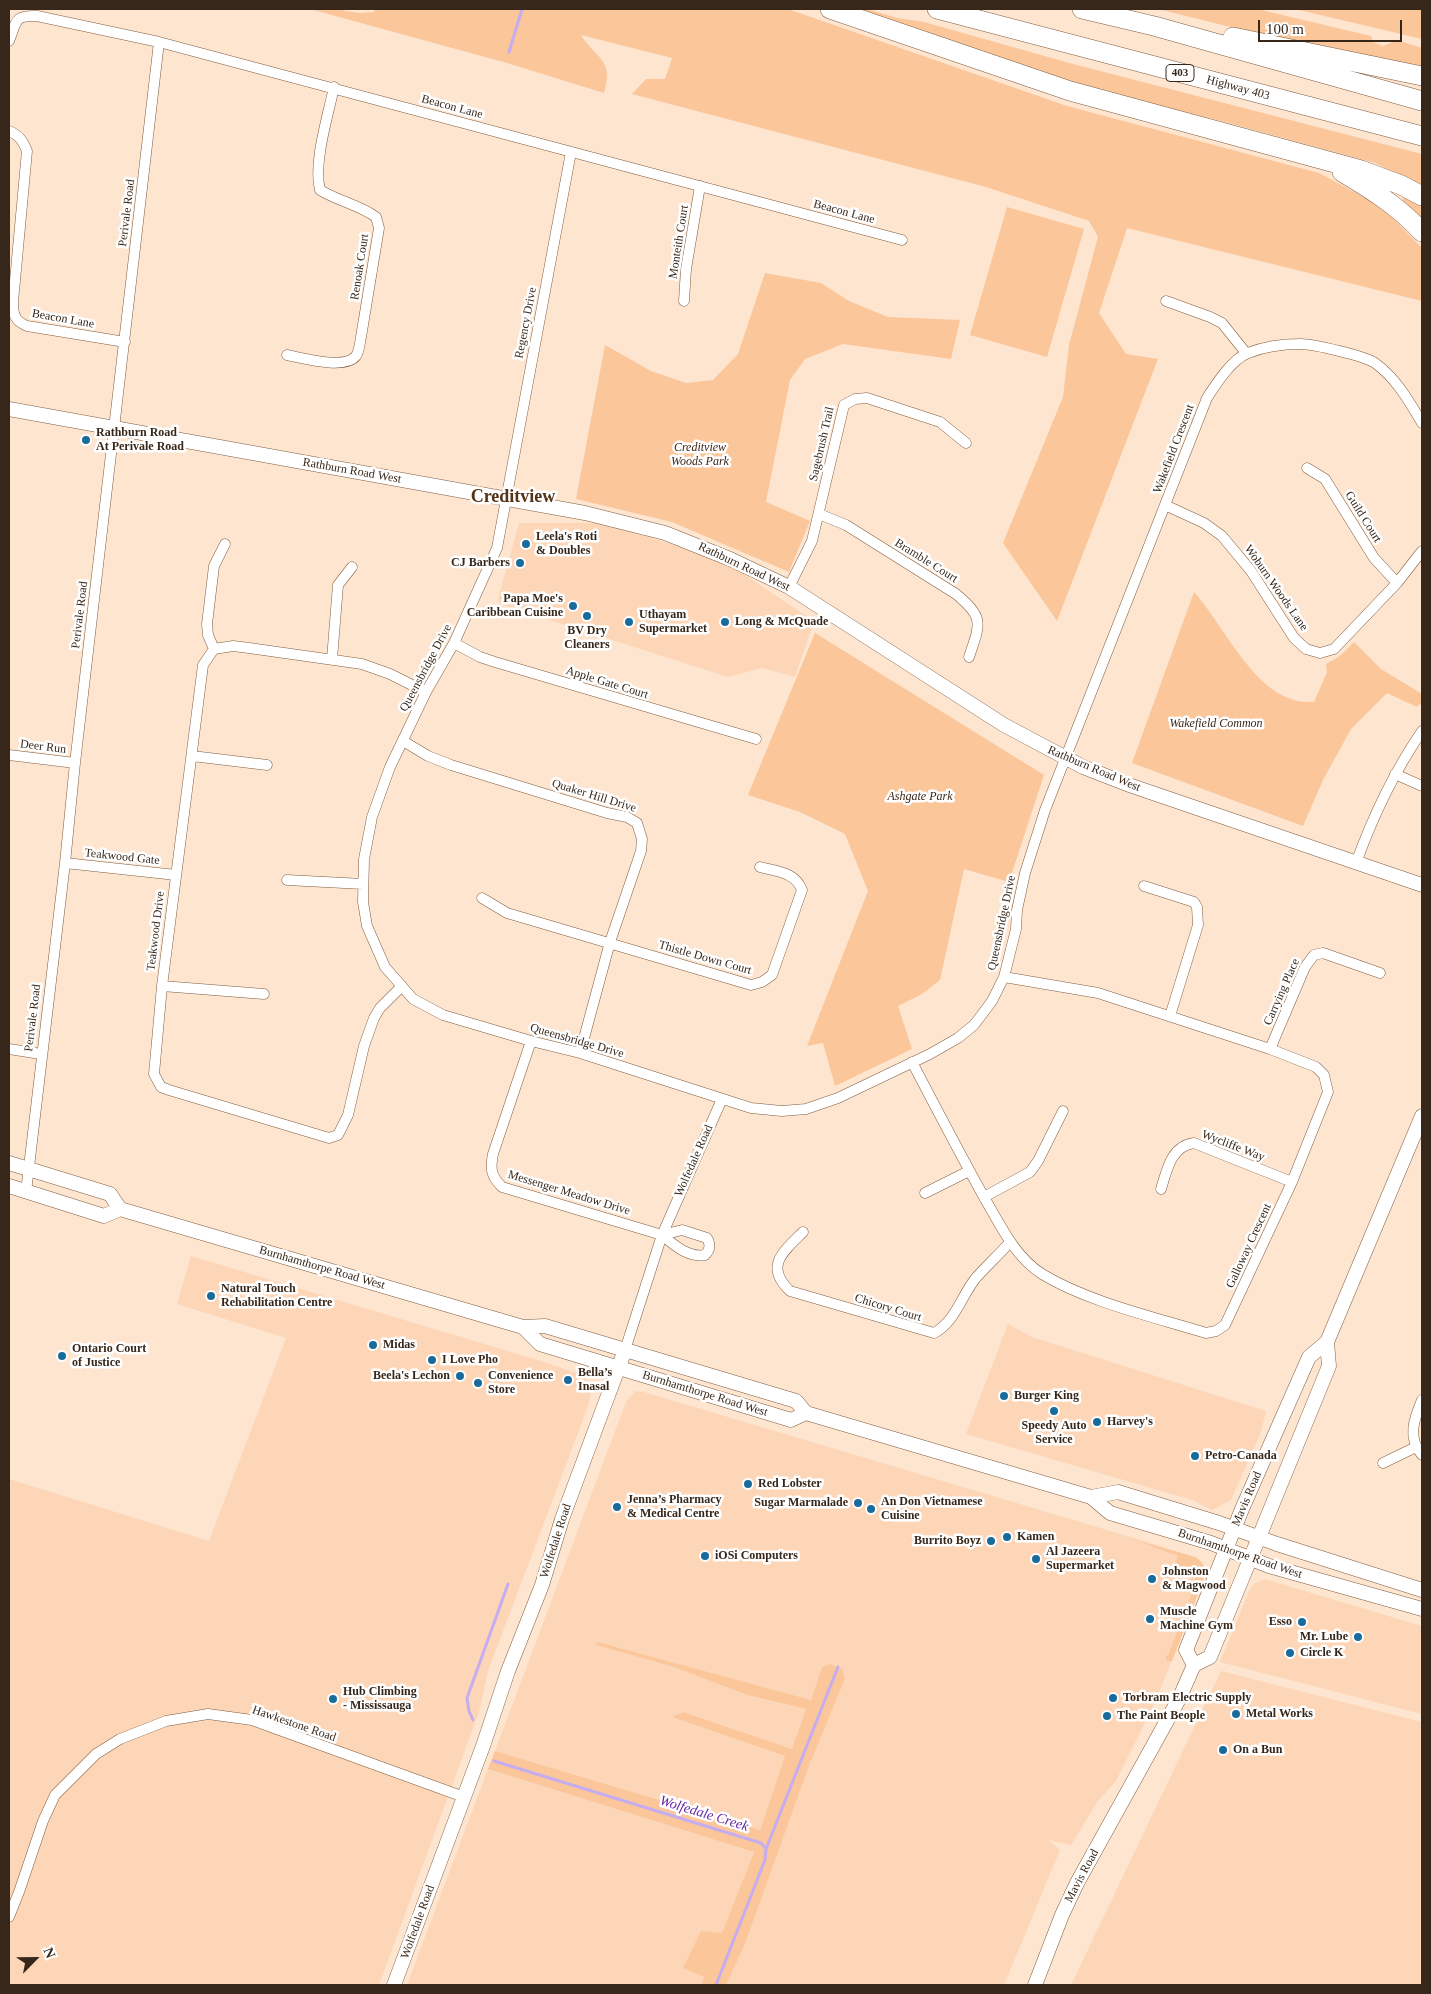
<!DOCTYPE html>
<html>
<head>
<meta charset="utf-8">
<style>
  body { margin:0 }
  #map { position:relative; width:1431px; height:1994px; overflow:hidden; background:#fee5d0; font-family:"Times New Roman",serif }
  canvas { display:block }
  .frame { position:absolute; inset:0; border:10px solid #37271a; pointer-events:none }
  .north { position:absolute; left:10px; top:1934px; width:50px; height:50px; -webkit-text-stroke:4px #fff; paint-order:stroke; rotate:67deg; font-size:14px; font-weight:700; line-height:20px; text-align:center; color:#37271a }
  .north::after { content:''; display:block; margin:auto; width:18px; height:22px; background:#37271a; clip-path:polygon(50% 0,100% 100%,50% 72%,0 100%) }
  .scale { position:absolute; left:1258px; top:20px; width:144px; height:22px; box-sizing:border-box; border:2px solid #37271a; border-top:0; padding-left:6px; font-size:15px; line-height:18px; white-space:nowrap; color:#37271a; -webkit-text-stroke:4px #fff; paint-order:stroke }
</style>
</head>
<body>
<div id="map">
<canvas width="1431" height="1994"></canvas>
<div class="frame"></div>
<div class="north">N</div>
<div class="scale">100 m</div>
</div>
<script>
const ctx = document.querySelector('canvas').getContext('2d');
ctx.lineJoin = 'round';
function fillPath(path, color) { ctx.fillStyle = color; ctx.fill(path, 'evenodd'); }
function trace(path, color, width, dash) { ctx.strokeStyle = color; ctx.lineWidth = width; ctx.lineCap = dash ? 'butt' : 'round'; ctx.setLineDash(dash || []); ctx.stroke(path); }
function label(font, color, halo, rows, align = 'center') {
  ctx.font = font + ' "Times New Roman",serif'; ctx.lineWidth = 5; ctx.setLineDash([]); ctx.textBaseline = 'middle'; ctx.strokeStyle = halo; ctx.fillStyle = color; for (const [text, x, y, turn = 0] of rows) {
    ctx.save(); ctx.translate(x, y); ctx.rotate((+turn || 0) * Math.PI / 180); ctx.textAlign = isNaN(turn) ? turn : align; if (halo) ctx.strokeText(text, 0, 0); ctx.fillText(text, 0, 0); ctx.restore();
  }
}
const built = new Path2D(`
  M 519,523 L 603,523 L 724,561 L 814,621 L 795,677 L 762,668 L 728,677 L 500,604 L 498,599 Z
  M 191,1256 L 541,1361 L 582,1375 L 592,1388 L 587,1409 L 488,1671 L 479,1712 L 379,1985 L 9,1985 L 9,1479 L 209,1541 L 286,1338 L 177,1304 Z
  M 1008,1324 L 1032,1337 L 1266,1411 L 1261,1432 L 1231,1500 L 1212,1510 L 1192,1500 L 966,1434 Z
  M 635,1391 L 644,1392 L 1144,1541 L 1195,1557 L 1204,1566 L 1206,1573 L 1172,1661 L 1149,1715 L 1116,1781 L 1098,1801 L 1071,1845 L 1049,1840 L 1060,1850 L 1004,1985 L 726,1985 L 745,1944 L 809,1766 L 845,1679 L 822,1667 L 811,1700 L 595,1643 L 596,1645 L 674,1667 L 747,1695 L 806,1709 L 792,1749 L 683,1712 L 672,1717 L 785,1756 L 760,1830 L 495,1751 L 626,1402 Z
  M 1262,1580 L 1268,1580 L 1422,1626 L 1422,1714 L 1220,1662 L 1250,1589 L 1255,1583 Z
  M 1221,1671 L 1422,1722 L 1422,1985 L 1071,1985 Z
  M 488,1769 L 754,1852 L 722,1933 L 683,1968 L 704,1977 L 702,1985 L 407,1985 Z`);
const green = new Path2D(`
  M 310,9 L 335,9 L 359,13 L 374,12 L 374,9 L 788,9 L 1067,106 L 1319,173 L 1382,207 L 1422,248 L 1422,301 L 1127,228 L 1099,313 L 1126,354 L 1158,359 L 1057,621 L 1003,543 L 1063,397 L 1069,345 L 1098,237 L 1089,221 L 986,187 L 632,94 L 646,79 L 665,79 L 672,58 L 581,35 C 597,60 614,59 604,93 L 507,63 Z
  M 855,9 L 867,9 L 897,18 L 924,22 L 1073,64 L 1422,154 L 1422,186 L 1375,163 L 1229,123 L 1062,81 Z
  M 1158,9 L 1257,9 L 1371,36 L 1373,42 L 1383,46 L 1397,40 L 1422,48 L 1422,69 L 1291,42 Z
  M 1295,9 L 1422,9 L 1422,39 Z
  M 1404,197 L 1422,207 L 1422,219 L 1402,201 Z
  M 1007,207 L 1084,229 L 1047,357 L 970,335 Z
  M 765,273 L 821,283 L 849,301 L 888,317 L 960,320 L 951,359 L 843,344 L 805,359 L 790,380 L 766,502 L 810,521 L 789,572 L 672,522 L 576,499 L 605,345 L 651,371 L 686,383 L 713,380 L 738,354 Z
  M 1194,592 C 1222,623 1250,686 1291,699 C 1298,702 1307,702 1314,702 L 1327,672 L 1326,664 L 1340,656 L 1354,642 L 1381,669 L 1422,694 L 1422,702 L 1417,707 L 1387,693 L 1351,729 L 1323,780 L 1303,826 L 1132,763 Z
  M 815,633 L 1044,775 L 1009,882 L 964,869 L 940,980 L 922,994 L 898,1006 L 912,1049 L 835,1086 L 823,1043 L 807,1046 L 868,891 L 845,834 L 800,812 L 748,795 Z
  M 1138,1541 L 1195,1557 C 1202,1561 1205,1566 1206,1573 L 1172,1661 L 1167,1661 L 1165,1655 L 1168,1656 L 1196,1583 L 1194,1574 L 1189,1576 L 1183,1567 L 1175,1564 L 1178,1556 Z
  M 597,1642 L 811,1700 L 822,1667 L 830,1664 L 842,1669 L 845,1679 L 809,1766 L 745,1944 L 726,1985 L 702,1985 L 704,1977 L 683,1968 L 701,1931 L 722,1933 L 754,1852 L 488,1769 L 495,1751 L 760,1830 L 785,1756 L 672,1717 L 683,1712 L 792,1749 L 806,1709 L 747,1695 L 674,1667 L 596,1645 L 595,1643 Z`);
const stream = new Path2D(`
  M 509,52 L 522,9
  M 473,1720 L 469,1711 L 467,1698 L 508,1584
  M 494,1761 L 761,1843 L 766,1849 L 765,1860 L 716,1985
  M 766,1849 L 838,1667`);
const street = new Path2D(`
  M 9,41 C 17,21 14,15 37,16 L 159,42 L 902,240
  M 9,131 C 19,135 23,141 27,151 L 13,302 C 13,315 15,321 27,326 L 125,342
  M 571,152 L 497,548 L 454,643 L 426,692 L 390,767 L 372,817 L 364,859 L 363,902 L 367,926 L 385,967 L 413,999 L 443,1015 L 531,1041 L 580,1053 L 751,1108 L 782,1111 L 806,1109 L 838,1098 L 930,1054 L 958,1038 L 974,1025 L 992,1001 L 1004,977 L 1016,929 L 1017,910 L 1025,873 L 1045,810 L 1207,398 C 1216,384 1232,359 1248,353 C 1263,347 1284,344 1301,344 C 1313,344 1365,356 1375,363 C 1396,378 1409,401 1422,423
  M 684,301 L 686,269 L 700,186
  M 1166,301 L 1210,317 L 1222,323 L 1246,353
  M 287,355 C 303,358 345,370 356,356 C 359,352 360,343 361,337 L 379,228 L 376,217 C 359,205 338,201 320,190 C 313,163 328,116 334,87
  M 1307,468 L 1325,479 L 1374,558 L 1397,583
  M 1165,505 L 1204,523 L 1222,536 L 1251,571 L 1294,638 L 1306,649 L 1320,653 L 1334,649 L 1397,583 L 1422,551
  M 819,514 L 846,525 L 956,594 C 985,618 980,624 969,657
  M 789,587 L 812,541 L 844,405 L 855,399 L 867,398 L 940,422 L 966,443
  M 454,643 L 480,657 L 495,662 L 756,739
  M 214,649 L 208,635 L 207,624 L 214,566 L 225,544
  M 332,659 L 338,585 L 352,567
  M 403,741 L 428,756 L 451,765 L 607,813 L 627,817 L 637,823 L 642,839 L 641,851 L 610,942 L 580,1053
  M 9,755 L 75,763
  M 192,756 L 267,765
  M 1395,774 L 1422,786
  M 65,863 L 176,875
  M 1356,863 C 1373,816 1394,772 1422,731
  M 287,880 L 363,884
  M 1144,886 L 1194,902 L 1197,907 L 1198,925 L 1170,1016
  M 482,898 L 507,913 L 751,985 L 762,982 L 772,975 L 802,890 C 795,872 778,872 760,867
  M 162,986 L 264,994
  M 402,986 L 380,1008 L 374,1018 L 364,1046 L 348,1115 L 338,1135 L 329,1138 L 169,1090 L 161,1087 L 154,1074 L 162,986 L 203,665 L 214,649 L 233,646 L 249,648 L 362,664 L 390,674 L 426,692
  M 531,1041 L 493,1154 C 490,1169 491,1176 502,1187 L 662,1235 C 674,1245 688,1258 705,1255 C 710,1250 711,1245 707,1238 L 682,1230 L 662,1235
  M 9,1049 L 41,1054
  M 1270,1049 L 1305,967 L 1314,955 L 1323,953 L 1380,973
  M 912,1062 C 936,1108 960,1154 985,1199 C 1001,1226 1015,1257 1042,1274 C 1088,1302 1154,1317 1206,1333 L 1216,1331 L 1225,1325 L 1292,1182 L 1328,1092 L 1324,1075 L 1316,1067 L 1270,1049 L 1098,993 L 1004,977
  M 1161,1189 C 1167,1170 1171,1146 1194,1143 L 1292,1182
  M 26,1192 L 65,863 L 75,763 L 159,42
  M 925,1193 L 969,1171
  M 984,1197 L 1030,1172 L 1038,1161 L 1063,1111
  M 803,1232 C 783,1252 764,1266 790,1291 L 934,1333 C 955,1322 961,1297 975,1279 C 986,1266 999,1255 1010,1242
  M 625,1350 L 662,1235 L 722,1099
  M 1422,1400 C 1414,1419 1407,1438 1422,1455
  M 1383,1463 L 1416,1447
  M 9,1917 L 19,1892 L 43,1821 L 55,1795 L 96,1754 L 120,1739 L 166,1721 L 208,1714 L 252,1720 L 464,1797`);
const secondary = new Path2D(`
  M 9,409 L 585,513 L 665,533 L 730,559 L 789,587 L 1004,725 L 1083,767 L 1132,786 L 1422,885
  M 9,1163 L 110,1194 L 120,1209
  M 9,1186 L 104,1216 L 120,1209 L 523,1327 L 545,1326 L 796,1401 L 806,1413 L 1091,1497 L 1110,1513 L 1211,1543 L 1269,1566 L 1422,1609
  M 523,1327 L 540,1344 L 791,1420 L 806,1413
  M 1091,1497 L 1118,1492 L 1219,1523 L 1277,1544 L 1422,1590
  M 1194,1665 L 1186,1650 L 1242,1509 L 1309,1357 L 1327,1342
  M 394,1985 L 483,1746 L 508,1671 L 542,1585 L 562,1519 L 625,1350
  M 1035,1985 L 1062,1915 L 1077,1883 L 1179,1699 L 1194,1665 L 1210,1657 L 1329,1366 L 1327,1342 L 1422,1116`);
const highway = new Path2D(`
  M 830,9 L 1070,91 L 1361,170 L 1401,185 L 1422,196
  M 937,9 L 1422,136
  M 1082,9 L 1154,26 L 1422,101
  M 1233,37 L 1422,76
  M 1342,172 C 1371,189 1399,207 1422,232`);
const markers = [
  [86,440,5,"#196b9c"],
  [526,544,5,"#196b9c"],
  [520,563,5,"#196b9c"],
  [573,606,5,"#196b9c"],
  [587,616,5,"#196b9c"],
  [629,622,5,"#196b9c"],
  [725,622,5,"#196b9c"],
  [211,1296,5,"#196b9c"],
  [373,1345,5,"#196b9c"],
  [62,1356,5,"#196b9c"],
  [432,1360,5,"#196b9c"],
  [460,1376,5,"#196b9c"],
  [568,1380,5,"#196b9c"],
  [478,1383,5,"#196b9c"],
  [1004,1396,5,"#196b9c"],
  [1054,1411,5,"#196b9c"],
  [1097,1422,5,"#196b9c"],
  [1195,1456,5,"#196b9c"],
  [748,1484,5,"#196b9c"],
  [858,1503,5,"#196b9c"],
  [617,1507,5,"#196b9c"],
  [871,1509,5,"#196b9c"],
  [1007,1537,5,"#196b9c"],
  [991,1541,5,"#196b9c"],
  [705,1556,5,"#196b9c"],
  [1036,1559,5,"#196b9c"],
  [1152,1579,5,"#196b9c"],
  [1150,1619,5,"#196b9c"],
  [1302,1622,5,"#196b9c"],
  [1358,1637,5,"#196b9c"],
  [1290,1653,5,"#196b9c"],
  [1113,1698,5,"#196b9c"],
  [333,1699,5,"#196b9c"],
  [1236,1714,5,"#196b9c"],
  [1107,1716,5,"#196b9c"],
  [1223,1750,5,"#196b9c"]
];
const shields = [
  [1180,73,28]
];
const shieldNames = [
  ["403",1180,73]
];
const streetNames = [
  ["Highway 403",1238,88,15],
  ["Beacon Lane",452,107,15],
  ["Beacon Lane",844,212,15],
  ["Perivale Road",127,213,-83],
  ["Monteith Court",679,242,-81],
  ["Renoak Court",360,267,-81],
  ["Beacon Lane",63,319,10],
  ["Regency Drive",526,323,-79],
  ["Sagebrush Trail",822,444,-77],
  ["Wakefield Crescent",1174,449,-69],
  ["Rathburn Road West",352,471,10],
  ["Guild Court",1363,517,58],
  ["Bramble Court",926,561,32],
  ["Rathburn Road West",744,567,25],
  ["Woburn Woods Lane",1276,588,55],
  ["Perivale Road",80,615,-83],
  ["Queensbridge Drive",426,668,-62],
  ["Apple Gate Court",607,683,17],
  ["Deer Run",43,747,7],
  ["Rathburn Road West",1094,769,23],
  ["Quaker Hill Drive",594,796,17],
  ["Teakwood Gate",122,857,6],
  ["Queensbridge Drive",1002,923,-78],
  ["Teakwood Drive",156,931,-83],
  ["Thistle Down Court",705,958,16],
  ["Carrying Place",1282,992,-66],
  ["Perivale Road",33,1018,-83],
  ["Queensbridge Drive",577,1041,16],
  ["Wycliffe Way",1233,1146,21],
  ["Wolfedale Road",694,1161,-66],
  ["Messenger Meadow Drive",569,1193,17],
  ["Galloway Crescent",1249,1246,-65],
  ["Burnhamthorpe Road West",322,1268,16],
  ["Chicory Court",888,1308,17],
  ["Burnhamthorpe Road West",705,1394,17],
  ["Mavis Road",1247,1499,-67],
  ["Wolfedale Road",556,1541,-72],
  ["Burnhamthorpe Road West",1240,1554,19],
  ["Hawkestone Road",294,1724,19],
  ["Mavis Road",1082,1876,-62],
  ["Wolfedale Road",418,1922,-70]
];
const poiNames = [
  ["Rathburn Road",96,433],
  ["At Perivale Road",96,447],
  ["Leela's Roti",536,537],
  ["& Doubles",536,551],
  ["CJ Barbers",510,563,"right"],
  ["Papa Moe's",563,599,"right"],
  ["Caribbean Cuisine",563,613,"right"],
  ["Uthayam",639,615],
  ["Supermarket",639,629],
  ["Long & McQuade",735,622],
  ["BV Dry",587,631,"center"],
  ["Cleaners",587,645,"center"],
  ["Natural Touch",221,1289],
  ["Rehabilitation Centre",221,1303],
  ["Midas",383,1345],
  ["Ontario Court",72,1349],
  ["of Justice",72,1363],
  ["I Love Pho",442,1360],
  ["Bella’s",578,1373],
  ["Inasal",578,1387],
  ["Beela's Lechon",450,1376,"right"],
  ["Convenience",488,1376],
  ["Store",488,1390],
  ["Burger King",1014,1396],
  ["Harvey's",1107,1422],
  ["Speedy Auto",1054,1426,"center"],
  ["Service",1054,1440,"center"],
  ["Petro-Canada",1205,1456],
  ["Red Lobster",758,1484],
  ["Jenna’s Pharmacy",627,1500],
  ["& Medical Centre",627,1514],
  ["An Don Vietnamese",881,1502],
  ["Cuisine",881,1516],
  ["Sugar Marmalade",848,1503,"right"],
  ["Kamen",1017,1537],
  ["Burrito Boyz",981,1541,"right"],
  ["Al Jazeera",1046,1552],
  ["Supermarket",1046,1566],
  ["iOSi Computers",715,1556],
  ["Johnston",1162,1572],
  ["& Magwood",1162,1586],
  ["Muscle",1160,1612],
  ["Machine Gym",1160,1626],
  ["Esso",1292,1622,"right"],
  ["Mr. Lube",1348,1637,"right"],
  ["Circle K",1300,1653],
  ["Hub Climbing",343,1692],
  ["- Mississauga",343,1706],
  ["Torbram Electric Supply",1123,1698],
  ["Metal Works",1246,1714],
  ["The Paint Beople",1117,1716],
  ["On a Bun",1233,1750]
];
const parkNames = [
  ["Creditview",700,448],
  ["Woods Park",700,462],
  ["Wakefield Common",1216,724],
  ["Ashgate Park",920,797]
];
const waterNames = [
  ["Wolfedale Creek",704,1814,17]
];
const districtNames = [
  ["Creditview",513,497]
];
fillPath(built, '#fcd6b7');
fillPath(green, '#fac69a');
trace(stream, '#c6adf0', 3);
trace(street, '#805c3e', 11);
trace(secondary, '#805c3e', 15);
trace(highway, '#805c3e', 20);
trace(street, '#fff', 10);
trace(secondary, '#fff', 14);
trace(highway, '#fff', 19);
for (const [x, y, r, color] of markers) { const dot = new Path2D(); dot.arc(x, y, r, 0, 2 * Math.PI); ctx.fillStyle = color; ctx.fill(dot); trace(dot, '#fff', 2); }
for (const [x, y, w] of shields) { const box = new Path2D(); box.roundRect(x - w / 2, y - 8.5, w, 17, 4); ctx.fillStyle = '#fff'; ctx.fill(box); trace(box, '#37271a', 1); }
label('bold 11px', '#37271a', null, shieldNames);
label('12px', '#37271a', '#fff', streetNames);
label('bold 12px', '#37271a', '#fff', poiNames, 'left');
label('italic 12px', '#3a2718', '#fff', parkNames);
label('italic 14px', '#6524a5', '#fff', waterNames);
label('bold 18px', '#543315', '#fff', districtNames);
</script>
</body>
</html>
